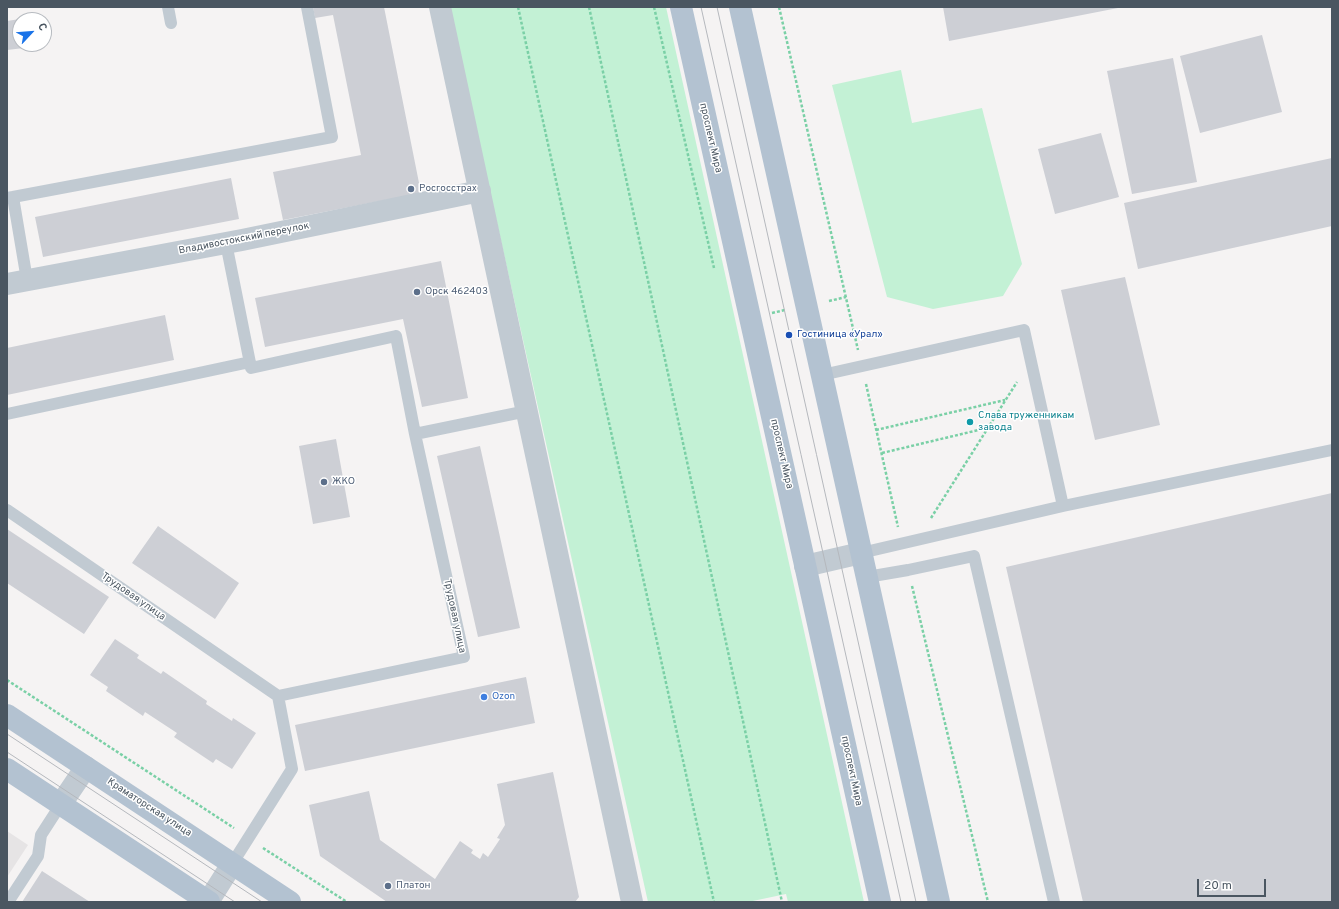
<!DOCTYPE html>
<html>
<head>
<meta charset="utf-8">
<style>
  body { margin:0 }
  #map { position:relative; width:1339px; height:909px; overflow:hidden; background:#f5f3f3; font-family:Overpass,sans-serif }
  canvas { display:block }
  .frame { position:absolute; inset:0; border:8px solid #4a5661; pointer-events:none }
  .north { position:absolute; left:12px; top:12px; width:40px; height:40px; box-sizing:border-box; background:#fff; border:1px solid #b7bbc0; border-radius:50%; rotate:64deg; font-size:11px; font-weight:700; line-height:16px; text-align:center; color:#4a5661 }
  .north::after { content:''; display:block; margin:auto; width:14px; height:18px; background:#1a73e8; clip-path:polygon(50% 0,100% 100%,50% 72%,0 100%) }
  .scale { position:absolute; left:1197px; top:879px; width:69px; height:18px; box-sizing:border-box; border:2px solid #4a5661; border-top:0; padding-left:5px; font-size:12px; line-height:14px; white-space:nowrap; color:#4a5661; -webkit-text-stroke:3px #fff; paint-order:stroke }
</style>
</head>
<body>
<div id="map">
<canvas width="1339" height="909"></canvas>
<div class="frame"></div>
<div class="north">С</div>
<div class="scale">20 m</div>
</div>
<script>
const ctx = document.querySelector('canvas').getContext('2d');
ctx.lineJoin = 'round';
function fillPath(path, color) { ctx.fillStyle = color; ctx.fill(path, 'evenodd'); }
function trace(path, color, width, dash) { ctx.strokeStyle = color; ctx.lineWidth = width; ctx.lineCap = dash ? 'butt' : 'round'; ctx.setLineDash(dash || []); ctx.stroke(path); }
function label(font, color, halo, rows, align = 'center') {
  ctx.font = font + ' Overpass,sans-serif'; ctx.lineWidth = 3; ctx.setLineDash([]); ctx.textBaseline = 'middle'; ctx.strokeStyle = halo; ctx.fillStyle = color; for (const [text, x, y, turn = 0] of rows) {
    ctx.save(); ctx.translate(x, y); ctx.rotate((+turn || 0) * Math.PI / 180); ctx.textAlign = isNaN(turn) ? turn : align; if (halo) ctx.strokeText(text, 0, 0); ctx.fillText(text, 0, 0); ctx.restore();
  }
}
const education = new Path2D(`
  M 7,831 L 28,845 L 7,877 Z`);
const green = new Path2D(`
  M 449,7 L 666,7 L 864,902 L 788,902 L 786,894 L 748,902 L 648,902 Z
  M 901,70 L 912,123 L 982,108 L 1022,264 L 1003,296 L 933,309 L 887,297 L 832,85 Z`);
const building = new Path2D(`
  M 313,7 L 384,7 L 421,193 L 283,220 L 273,172 L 361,155 L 333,15 L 315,18 Z
  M 943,7 L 1118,7 L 1118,8 L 949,41 Z
  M 20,19 L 20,44 L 23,44 L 24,48 L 7,50 L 7,21 Z
  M 1262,35 L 1282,112 L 1200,133 L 1180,56 Z
  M 1173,58 L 1197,182 L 1132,194 L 1107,71 Z
  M 1101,133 L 1119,197 L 1055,214 L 1038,149 Z
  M 1332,158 L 1332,226 L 1138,269 L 1124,203 Z
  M 231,178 L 239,219 L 43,257 L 35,217 Z
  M 441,261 L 468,398 L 422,407 L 403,319 L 265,347 L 255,298 Z
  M 1125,277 L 1160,425 L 1095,440 L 1061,290 Z
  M 165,315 L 174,360 L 7,395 L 7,348 Z
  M 336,439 L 350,517 L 313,524 L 299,446 Z
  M 480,446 L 520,628 L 478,637 L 437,456 Z
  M 1332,493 L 1332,902 L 1083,902 L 1006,567 Z
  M 158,526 L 239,583 L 215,619 L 132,563 Z
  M 7,529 L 109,597 L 84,634 L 7,583 Z
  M 115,639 L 139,655 L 137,658 L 161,674 L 163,671 L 207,701 L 206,704 L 232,721 L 233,718 L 256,733 L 232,769 L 216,759 L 213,763 L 174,737 L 177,733 L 145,712 L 143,716 L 106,691 L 108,687 L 90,675 Z
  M 526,677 L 535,723 L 305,771 L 295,725 Z
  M 553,772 L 579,897 L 575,902 L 387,902 L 320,856 L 309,805 L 369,791 L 380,840 L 435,879 L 460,841 L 473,850 L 471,853 L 480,859 L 483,853 L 488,857 L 500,839 L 497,838 L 505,825 L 497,784 Z
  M 42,871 L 90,902 L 22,902 Z`);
const path = new Path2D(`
  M 518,7 L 714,902
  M 589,7 L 782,902
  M 654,7 L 714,268
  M 779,7 L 858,350
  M 829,301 L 846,297
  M 772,313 L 785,310
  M 866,384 L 898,527
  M 876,430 L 1005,400
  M 882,453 L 987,428
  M 931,518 L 1017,382
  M 912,586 L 988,902
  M 7,680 L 234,828
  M 263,848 L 347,902`);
const service = new Path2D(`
  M 168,7 L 171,23
  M 13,197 L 332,137 L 307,7
  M 7,198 L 13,197 L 27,280
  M 822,375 L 1024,330 L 1063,506
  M 7,414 L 250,362
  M 415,434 L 527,411
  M 7,510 L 278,696 L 464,657 L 415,434 L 396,336 L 251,368 L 226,243
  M 861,553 L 1063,506 L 1332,450
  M 867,577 L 908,570 L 974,556 L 1054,902
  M 232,864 L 292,769 L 278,696
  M 8,902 L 38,856 L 41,835 L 61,804`);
const minor = new Path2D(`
  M 440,7 L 632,902
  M 7,284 L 242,240 L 480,191
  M 805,566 L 861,553
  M 61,804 L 86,767
  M 208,902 L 232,864`);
const primary = new Path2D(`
  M 681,7 L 880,902
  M 740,7 L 939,902
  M 7,715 L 290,902
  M 7,769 L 209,902`);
const tram = new Path2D(`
  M 701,7 L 901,902
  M 717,7 L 916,902
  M 7,734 L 262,902
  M 7,752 L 235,902`);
const markers = [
  [411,189,4,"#5c6f8a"],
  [417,292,4,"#5c6f8a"],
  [789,335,4,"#1a4fb4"],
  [970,422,4,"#0f9aa8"],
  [324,482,4,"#5c6f8a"],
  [484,697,4,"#3f7fe0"],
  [388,886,4,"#5c6f8a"]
];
const streetNames = [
  ["проспект Мира",710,138,77],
  ["Владивостокский переулок",244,239,-11],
  ["проспект Мира",781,454,77],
  ["Трудовая улица",133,597,35],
  ["Трудовая улица",454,616,78],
  ["проспект Мира",851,771,78],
  ["Краматорская улица",149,808,33]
];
const serviceNames = [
  ["Росгосстрах",419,189],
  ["Орск 462403",425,292],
  ["ЖКО",332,482],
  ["Платон",396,886]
];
const transitNames = [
  ["Гостиница «Урал»",797,335]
];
const cultureNames = [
  ["Слава труженникам",978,416],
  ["завода",978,428]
];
const shopNames = [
  ["Ozon",492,697]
];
fillPath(education, '#e6e4e5');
fillPath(green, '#c3f1d5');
fillPath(building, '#cdcfd5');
trace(path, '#7ad0a6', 2.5, [3, 2]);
trace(service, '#c1cad2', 12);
trace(minor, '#c1cad2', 22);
trace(primary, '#b3c2d1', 22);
trace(tram, '#b5b8bd', 1);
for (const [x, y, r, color] of markers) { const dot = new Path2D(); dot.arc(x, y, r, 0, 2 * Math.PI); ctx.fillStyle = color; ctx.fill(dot); trace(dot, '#fff', 1.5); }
label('10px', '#4a5661', '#fff', streetNames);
label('10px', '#4e5e75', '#fff', serviceNames, 'left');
label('10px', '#164399', '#fff', transitNames, 'left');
label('10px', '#0d838f', '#fff', cultureNames, 'left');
label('10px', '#366cbe', '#fff', shopNames, 'left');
</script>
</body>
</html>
